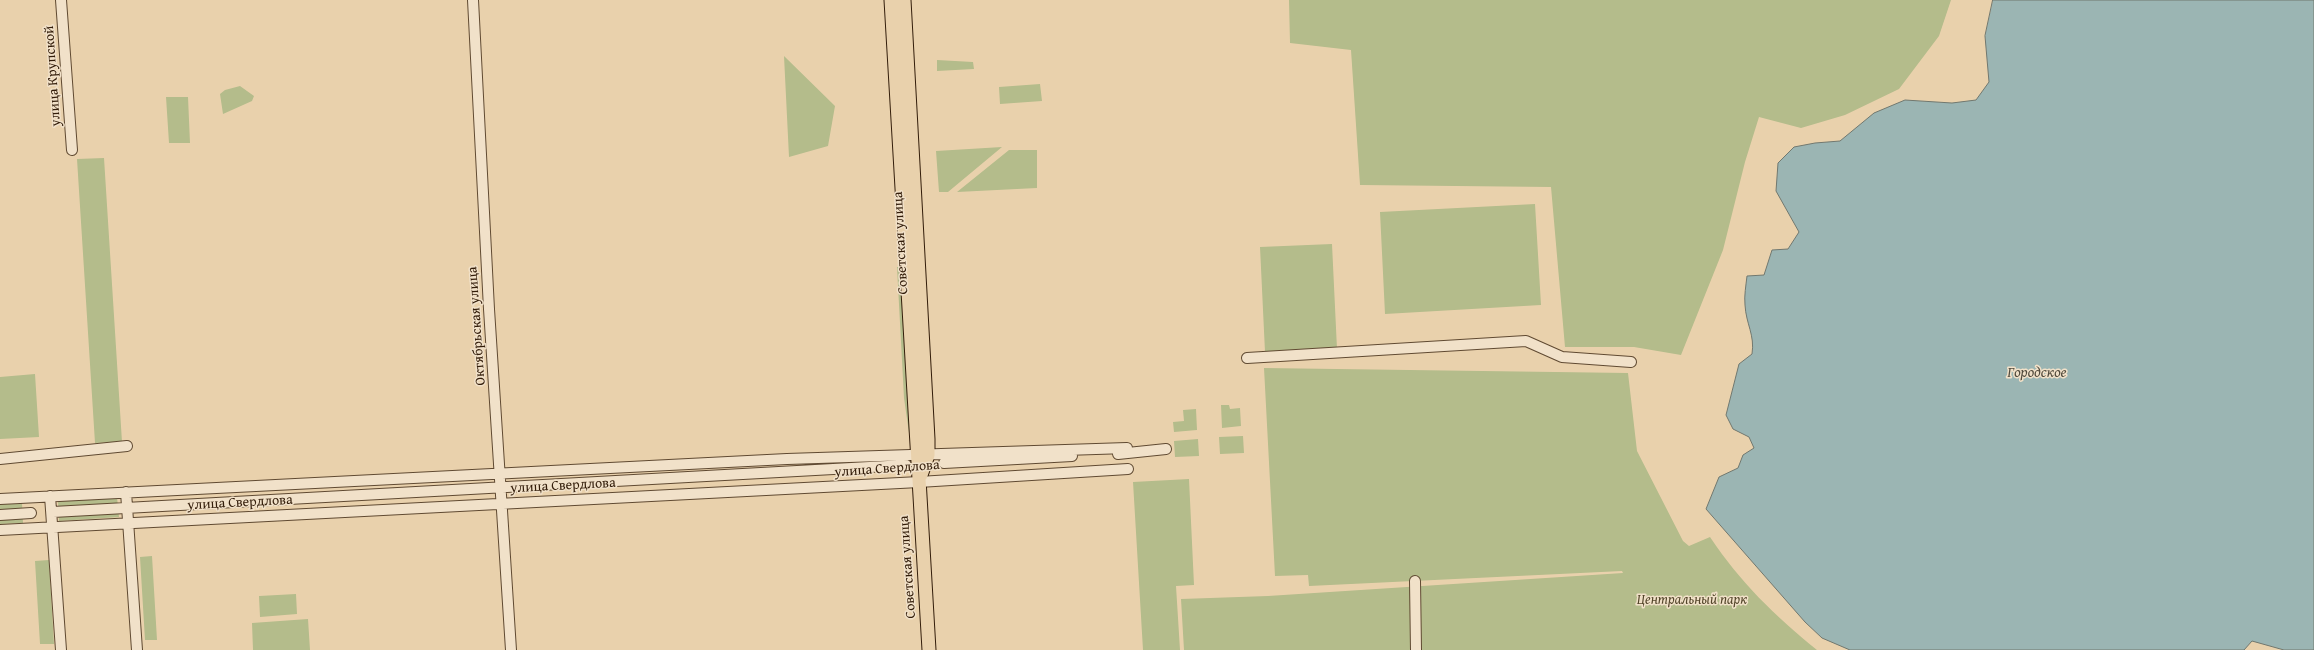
<!DOCTYPE html>
<html>
<head>
<meta charset="utf-8">
<style>
  body { margin:0 }
  canvas { display:block; background:#e9d1ac }
</style>
</head>
<body>
<canvas width="2314" height="650"></canvas>
<script>
const ctx = document.querySelector('canvas').getContext('2d');
ctx.lineJoin = 'round';
function fillPath(path, color) { ctx.fillStyle = color; ctx.fill(path, 'evenodd'); }
function trace(path, color, width, dash) { ctx.strokeStyle = color; ctx.lineWidth = width; ctx.lineCap = dash ? 'butt' : 'round'; ctx.setLineDash(dash || []); ctx.stroke(path); }
function label(font, color, halo, rows, align = 'center') {
  ctx.font = font + ' "Gentium Book Plus",serif'; ctx.lineWidth = 3; ctx.setLineDash([]); ctx.textBaseline = 'middle'; ctx.strokeStyle = halo; ctx.fillStyle = color; for (const [text, x, y, turn = 0] of rows) {
    ctx.save(); ctx.translate(x, y); ctx.rotate((+turn || 0) * Math.PI / 180); ctx.textAlign = isNaN(turn) ? turn : align; if (halo) ctx.strokeText(text, 0, 0); ctx.fillText(text, 0, 0); ctx.restore();
  }
}
const green = new Path2D(`
  M 1289,0 L 1951,0 L 1939,36 L 1899,89 L 1845,115 L 1801,128 L 1759,117 L 1745,162 L 1723,250 L 1681,355 L 1634,347 L 1565,347 L 1551,187 L 1360,185 L 1351,50 L 1290,43 Z
  M 784,56 L 835,106 L 828,146 L 789,157 Z
  M 937,60 L 973,62 L 974,69 L 937,71 Z
  M 1040,84 L 1042,101 L 1000,104 L 999,87 Z
  M 240,86 L 254,96 L 252,101 L 223,114 L 220,94 L 225,90 Z
  M 166,97 L 188,97 L 190,143 L 169,143 Z
  M 1002,147 L 948,192 L 939,192 L 936,151 Z
  M 1009,150 L 1037,150 L 1037,188 L 957,192 Z
  M 104,158 L 122,442 L 95,443 L 77,159 Z
  M 1535,204 L 1541,305 L 1385,314 L 1380,212 Z
  M 1332,244 L 1337,349 L 1265,352 L 1260,247 Z
  M 897,267 L 902,267 L 911,435 L 909,433 L 904,398 Z
  M 1264,368 L 1628,373 L 1637,451 L 1683,541 L 1689,546 L 1710,537 C 1741,583 1774,615 1817,650 L 1184,650 L 1181,599 L 1268,596 L 1623,573 L 1622,571 L 1309,586 L 1308,575 L 1275,576 Z
  M 35,374 L 39,437 L 0,439 L 0,377 Z
  M 1221,405 L 1229,405 L 1230,409 L 1240,408 L 1241,426 L 1222,428 Z
  M 1196,409 L 1197,430 L 1174,432 L 1173,422 L 1184,421 L 1183,410 Z
  M 1243,436 L 1244,453 L 1220,454 L 1219,437 Z
  M 1198,439 L 1199,456 L 1175,457 L 1174,441 Z
  M 1189,479 L 1194,585 L 1176,586 L 1180,650 L 1143,650 L 1133,482 Z
  M 117,497 L 119,517 L 59,521 L 58,501 Z
  M 22,503 L 23,523 L 0,524 L 0,504 Z
  M 152,556 L 157,640 L 145,640 L 140,557 Z
  M 49,560 L 54,644 L 40,644 L 35,561 Z
  M 296,594 L 297,614 L 260,617 L 259,596 Z
  M 308,619 L 310,650 L 253,650 L 252,623 Z`);
const water = new Path2D(`
  M 1993,0 L 2314,0 L 2314,650 L 2284,650 L 2252,641 L 2244,650 L 1850,650 L 1822,638 L 1805,622 L 1706,509 L 1719,477 L 1738,468 L 1743,455 L 1754,448 L 1749,437 L 1733,429 L 1726,415 L 1739,364 L 1752,354 C 1755,335 1746,324 1745,305 C 1744,296 1746,285 1747,276 L 1764,275 L 1772,250 L 1788,249 L 1799,232 L 1776,191 L 1778,163 L 1794,147 L 1815,143 L 1840,141 L 1874,113 L 1905,100 L 1952,103 L 1976,100 L 1989,82 L 1985,36 Z`);
const minor = new Path2D(`
  M 61,0 L 72,150
  M 473,0 L 489,309 L 511,650
  M 1247,358 L 1526,341 L 1562,357 L 1631,362
  M 1118,454 L 1166,449
  M 0,459 L 127,446
  M 944,463 L 1072,456
  M 126,492 L 137,650
  M 50,496 L 61,650
  M 0,499 L 787,459 L 1127,448
  M 53,512 L 906,465
  M 0,515 L 31,513
  M 0,530 L 919,482 L 1128,469
  M 1415,581 L 1416,650`);
const major = new Path2D(`
  M 891,0 L 929,650
  M 904,0 L 928,439 L 928,455 L 921,475`);
const streetNames = [
  ["улица Крупской",53,76,-94],
  ["Советская улица",901,243,-93],
  ["Октябрьская улица",477,326,-94],
  ["улица Свердлова",887,469,-4],
  ["улица Свердлова",563,486,-3],
  ["улица Свердлова",240,503,-3],
  ["Советская улица",908,567,-94]
];
const parkNames = [
  ["Центральный парк",1692,600]
];
const waterNames = [
  ["Городское",2037,373]
];
fillPath(green, '#b4bc8b');
fillPath(water, '#9bb5b3');
trace(water, '#71786f', 1);
trace(minor, '#604a32', 12);
trace(major, '#331d0a', 15);
trace(minor, '#f1e1c9', 10);
trace(major, '#e9d1ac', 13);
label('14px', '#331d0a', '#f1e1c9', streetNames);
label('italic 14px', '#53452a', '#f1e1c9', parkNames);
label('italic 15px', '#524b3d', '#f1e1c9', waterNames);
</script>
</body>
</html>
